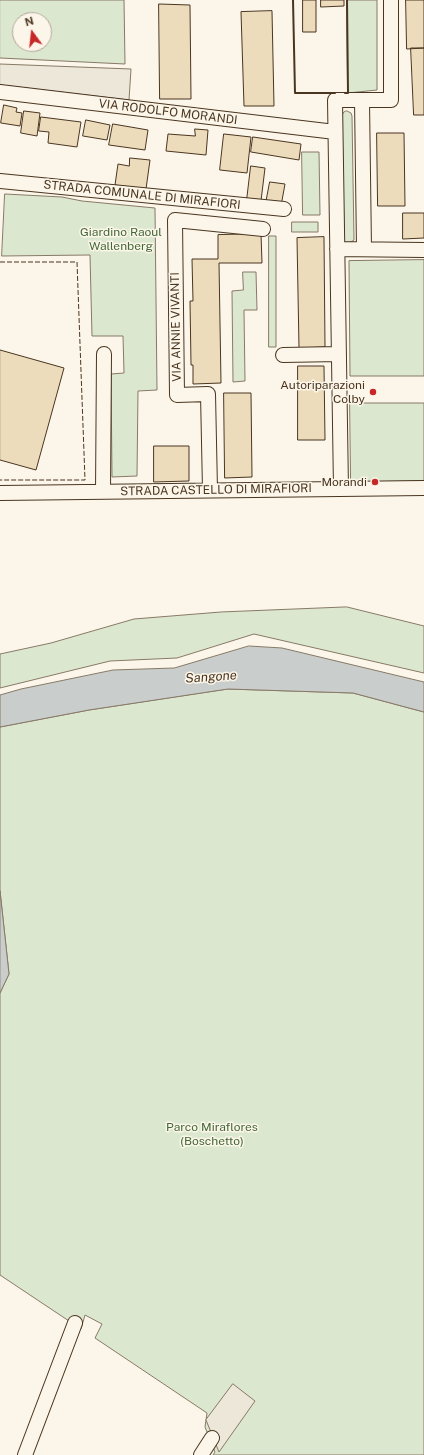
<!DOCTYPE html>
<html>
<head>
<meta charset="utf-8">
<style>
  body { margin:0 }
  #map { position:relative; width:424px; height:1455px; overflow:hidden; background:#fbf6e9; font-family:"Public Sans",sans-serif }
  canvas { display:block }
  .north { position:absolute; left:12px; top:12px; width:40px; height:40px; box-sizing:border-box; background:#fbf6e9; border:1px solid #b4a999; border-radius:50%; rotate:345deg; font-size:11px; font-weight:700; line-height:16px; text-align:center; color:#4a3520 }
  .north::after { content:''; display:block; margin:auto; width:14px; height:18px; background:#c62828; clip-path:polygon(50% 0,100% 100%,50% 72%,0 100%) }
</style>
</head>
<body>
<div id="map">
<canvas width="424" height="1455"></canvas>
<div class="north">N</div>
</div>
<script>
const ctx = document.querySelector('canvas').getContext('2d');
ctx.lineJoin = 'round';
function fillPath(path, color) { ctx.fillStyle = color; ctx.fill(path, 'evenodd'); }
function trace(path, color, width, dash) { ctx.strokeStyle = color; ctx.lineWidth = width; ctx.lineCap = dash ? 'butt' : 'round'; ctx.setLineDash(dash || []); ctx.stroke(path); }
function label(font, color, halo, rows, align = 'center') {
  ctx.font = font + ' "Public Sans",sans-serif'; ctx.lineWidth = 3; ctx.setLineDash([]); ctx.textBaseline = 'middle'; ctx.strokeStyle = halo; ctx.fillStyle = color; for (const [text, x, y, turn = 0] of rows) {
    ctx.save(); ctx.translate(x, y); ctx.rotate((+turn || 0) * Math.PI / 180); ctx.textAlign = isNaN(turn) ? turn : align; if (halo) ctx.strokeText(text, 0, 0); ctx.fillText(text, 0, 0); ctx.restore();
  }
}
const green = new Path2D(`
  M 0,0 L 124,0 L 125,64 L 0,58 ZM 20,20 L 44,20 L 44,44 L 20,44 Z
  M 347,0 L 377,0 L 377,90 L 348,93 Z
  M 347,111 L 351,113 L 352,116 L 354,240 L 351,242 L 346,243 L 344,240 L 342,115 L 344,112 Z
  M 302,152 L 319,152 L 320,215 L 303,215 Z
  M 5,194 L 62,197 L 82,201 L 155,208 L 157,390 L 138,391 L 137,476 L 112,477 L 111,374 L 124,373 L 123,336 L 92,336 L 90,255 L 2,256 Z
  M 292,222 L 318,222 L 318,232 L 292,232 Z
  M 269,236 L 276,236 L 276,347 L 269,347 Z
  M 424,260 L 424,376 L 350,376 L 349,261 Z
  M 243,272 L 256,272 L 257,310 L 244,310 L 245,381 L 233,382 L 232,291 L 243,290 Z
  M 350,403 L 424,403 L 424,481 L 351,482 Z
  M 347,607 L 424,626 L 424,673 L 254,634 L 177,658 L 110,661 L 0,688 L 0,654 L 51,643 L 134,619 L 221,612 Z
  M 228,689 L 353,693 L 424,712 L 424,1455 L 213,1455 L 215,1452 L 205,1427 L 207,1413 L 95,1338 L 102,1324 L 85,1315 L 81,1329 L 0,1275 L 0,993 L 9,974 L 0,891 L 0,727 L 89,710 Z`);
const parking = new Path2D(`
  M 0,64 L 131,69 L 129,100 L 0,85 Z
  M 233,1384 L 255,1401 L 219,1452 L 206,1420 Z`);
const water = new Path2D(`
  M 249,646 L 282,648 L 424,682 L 424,712 L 353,693 L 228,689 L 89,710 L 0,727 L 0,695 L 21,689 L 113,670 L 174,668 Z
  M 0,891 L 9,974 L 0,993 Z`);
const building = new Path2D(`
  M 303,0 L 316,0 L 316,32 L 303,32 Z
  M 321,0 L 344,0 L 344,6 L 321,7 Z
  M 406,0 L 424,0 L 424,48 L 407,49 Z
  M 159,4 L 190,5 L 191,99 L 160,99 Z
  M 272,11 L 274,106 L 244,106 L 241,12 Z
  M 411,48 L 424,48 L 424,115 L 414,115 Z
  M 4,105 L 17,108 L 16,112 L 22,113 L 20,126 L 1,123 Z
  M 24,111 L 40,113 L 37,136 L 21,133 Z
  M 41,117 L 81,122 L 77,147 L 48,143 L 49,132 L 39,131 Z
  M 86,120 L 110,125 L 107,140 L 83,136 Z
  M 113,124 L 148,130 L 145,150 L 109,145 Z
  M 195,129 L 208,130 L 206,155 L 166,151 L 168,134 L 195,136 Z
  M 377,133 L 404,133 L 405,206 L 378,206 Z
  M 224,134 L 251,137 L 247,173 L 220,170 Z
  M 253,137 L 301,144 L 299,160 L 251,152 Z
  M 130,158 L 150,160 L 146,189 L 115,185 L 118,164 L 129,166 Z
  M 251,166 L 265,168 L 261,201 L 247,200 Z
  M 270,182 L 285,184 L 281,206 L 266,203 Z
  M 403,213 L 424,213 L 424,238 L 403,239 Z
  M 261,234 L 262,263 L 219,263 L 221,383 L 193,384 L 193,365 L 191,365 L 190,301 L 193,301 L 192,259 L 218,259 L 218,235 Z
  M 324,237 L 325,347 L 299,348 L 297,238 Z
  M 0,350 L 64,368 L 36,470 L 0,460 Z
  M 298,366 L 324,366 L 325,440 L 298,440 Z
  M 224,393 L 251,393 L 252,477 L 225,478 Z
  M 154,446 L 189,446 L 189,481 L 154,482 Z`);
const minor = new Path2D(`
  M 0,92 L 335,132
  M 362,100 L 364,249
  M 0,181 L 284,209
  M 337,249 L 424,250
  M 283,355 L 339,354
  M 341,489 L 335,100 L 391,100 L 391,0
  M 210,490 L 208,394 L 177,395 L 175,220 L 263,229
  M 103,492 L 104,354
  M 0,493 L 424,488
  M 25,1455 L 75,1323
  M 201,1455 L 212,1438`);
const fence = new Path2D(`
  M 0,262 L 77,262 L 85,480 L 0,480`);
const wall = new Path2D(`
  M 293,0 L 295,93 L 335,93
  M 345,93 L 348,93 L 347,0`);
const markers = [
  [373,392,4,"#c62828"],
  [375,482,4,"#c62828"]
];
const streetNames = [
  ["VIA RODOLFO MORANDI",168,112,7],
  ["STRADA COMUNALE DI MIRAFIORI",142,195,6],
  ["VIA ANNIE VIVANTI",176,327,-91],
  ["STRADA CASTELLO DI MIRAFIORI",216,490,-1]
];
const parkNames = [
  ["Giardino Raoul",121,232],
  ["Wallenberg",121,246],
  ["Parco Miraflores",212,1127],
  ["(Boschetto)",212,1141]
];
const poiNames = [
  ["Autoriparazioni",365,385],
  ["Colby",365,399],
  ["Morandi",367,482]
];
const waterNames = [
  ["Sangone",211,677,-4]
];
fillPath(green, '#dce7d0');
trace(green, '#887966', 1);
fillPath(parking, '#ede7d9');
trace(parking, '#887966', 1);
fillPath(water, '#c9cecd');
trace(water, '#887966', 1);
fillPath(building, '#ecdcbc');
trace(building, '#4a3520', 1);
trace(minor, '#4a3520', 16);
trace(minor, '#fbf6e9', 14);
trace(fence, '#4a3520', 1, [5, 2]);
trace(wall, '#4a3520', 2);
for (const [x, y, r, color] of markers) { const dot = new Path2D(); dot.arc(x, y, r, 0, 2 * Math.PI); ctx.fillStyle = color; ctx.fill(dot); trace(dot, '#fbf6e9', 1.5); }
label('12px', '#4a3520', '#fbf6e9', streetNames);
label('12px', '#436837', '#fbf6e9', parkNames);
label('12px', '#4a3520', '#fbf6e9', poiNames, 'right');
label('italic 13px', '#4a3520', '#fbf6e9', waterNames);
</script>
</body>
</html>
